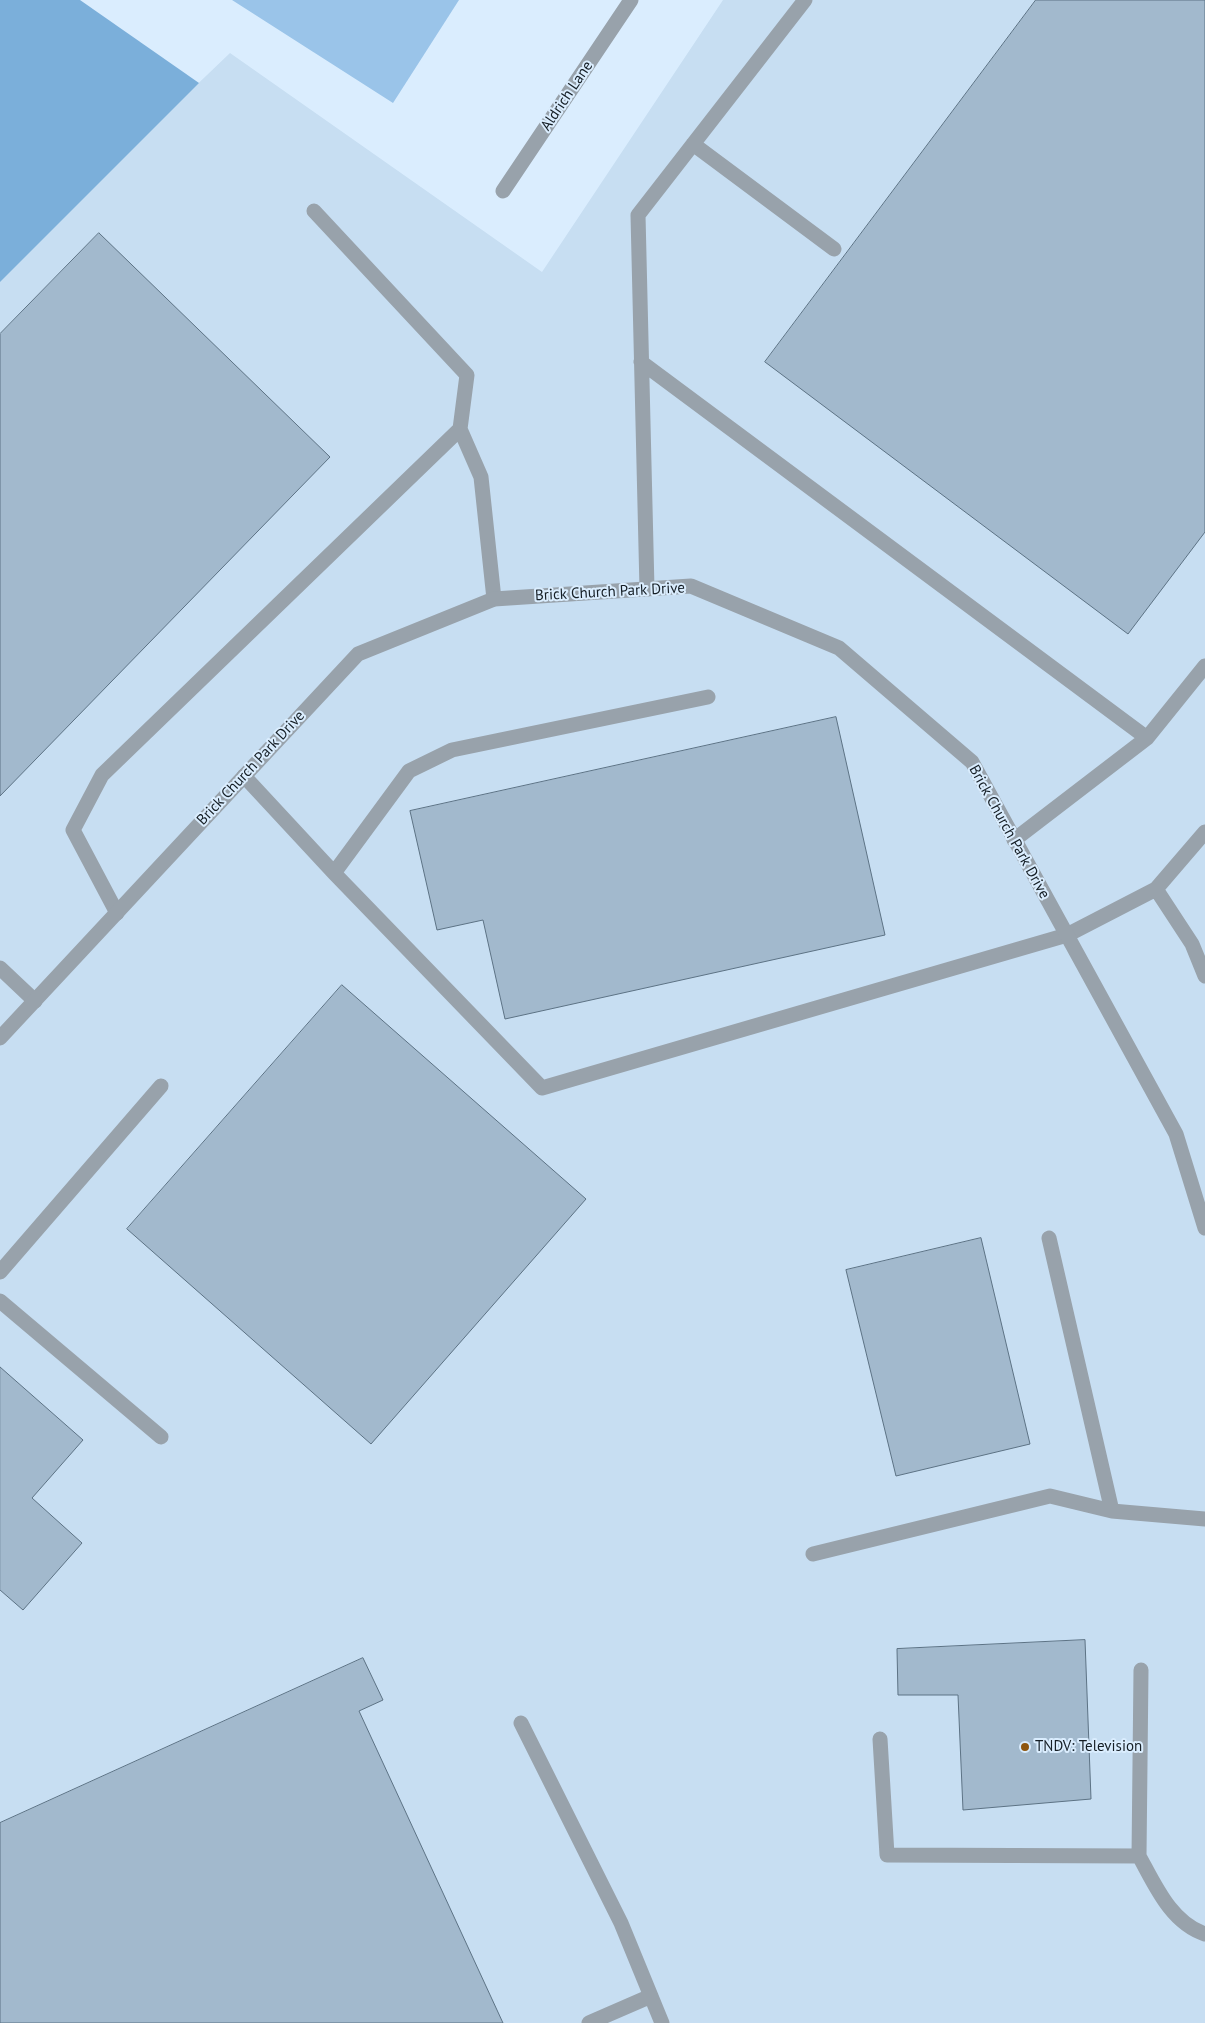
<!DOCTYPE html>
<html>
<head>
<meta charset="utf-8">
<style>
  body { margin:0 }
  canvas { display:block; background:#daedfe }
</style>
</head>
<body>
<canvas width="1205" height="2023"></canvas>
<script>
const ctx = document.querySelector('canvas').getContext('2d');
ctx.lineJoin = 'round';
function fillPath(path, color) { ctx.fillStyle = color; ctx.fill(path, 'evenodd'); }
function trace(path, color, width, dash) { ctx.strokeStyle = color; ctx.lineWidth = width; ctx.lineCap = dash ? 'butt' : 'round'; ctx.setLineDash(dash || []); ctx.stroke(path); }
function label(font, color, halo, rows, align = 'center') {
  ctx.font = font + ' "PT Sans",sans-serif'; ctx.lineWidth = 4; ctx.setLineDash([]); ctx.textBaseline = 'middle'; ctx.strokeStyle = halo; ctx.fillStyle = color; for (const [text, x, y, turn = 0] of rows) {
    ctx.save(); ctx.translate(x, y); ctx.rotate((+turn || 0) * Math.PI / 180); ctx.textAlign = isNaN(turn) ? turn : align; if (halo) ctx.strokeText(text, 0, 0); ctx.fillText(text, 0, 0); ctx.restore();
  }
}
const built = new Path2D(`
  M 723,0 L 1205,0 L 1205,2023 L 0,2023 L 0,273 L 230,53 L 542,272 Z`);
const green = new Path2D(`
  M 232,0 L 459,0 L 393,103 Z`);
const forest = new Path2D(`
  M 0,0 L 80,0 L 199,83 L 0,282 Z`);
const building = new Path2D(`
  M 1036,0 L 1205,0 L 1205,532 L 1128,634 L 765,362 Z
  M 99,233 L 330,457 L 0,796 L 0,334 Z
  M 836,717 L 885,935 L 505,1019 L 483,920 L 437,930 L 410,811 Z
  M 342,985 L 586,1199 L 371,1444 L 127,1229 Z
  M 981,1238 L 1030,1444 L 896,1476 L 846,1270 Z
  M 0,1367 L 83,1440 L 32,1498 L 82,1543 L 23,1610 L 0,1590 Z
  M 1085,1640 L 1091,1799 L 963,1810 L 958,1695 L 898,1695 L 897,1649 Z
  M 363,1658 L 383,1700 L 359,1711 L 503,2023 L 0,2023 L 0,1823 Z`);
const lane = new Path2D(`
  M 693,144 L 834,249
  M 314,211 L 467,375 L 460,429 L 481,477 L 494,599
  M 641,362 L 1147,738
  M 647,589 L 638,215 L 805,0
  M 244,776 L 334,873 L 542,1088 L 1067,935 L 1156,889 L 1205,832
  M 1014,840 L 1147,738 L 1205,666
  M 334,873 L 409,771 L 452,750 L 708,697
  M 1156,889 L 1192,944 L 1205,976
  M 117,913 L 73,830 L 102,775 L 460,429
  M 0,968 L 35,1001
  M 1049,1238 L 1112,1511
  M 0,1272 L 161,1086
  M 0,1301 L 161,1437
  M 813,1554 L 1050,1496 L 1112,1511 L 1205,1519
  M 521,1723 L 621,1923 L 662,2023
  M 880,1739 L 887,1855 L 1139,1856 L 1141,1670
  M 1139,1856 C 1155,1885 1171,1923 1205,1934
  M 589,2023 L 651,1996`);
const street = new Path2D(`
  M 503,191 L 631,0
  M 0,1038 L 358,654 L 494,599 L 691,586 L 839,648 L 972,762 L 1176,1134 L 1205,1228`);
const markers = [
  [1025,1747,5,"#8e560f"]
];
const streetNames = [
  ["Aldrich Lane",567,96,-56],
  ["Brick Church Park Drive",610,592,-3],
  ["Brick Church Park Drive",251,768,-47],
  ["Brick Church Park Drive",1009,832,61]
];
const poiNames = [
  ["TNDV: Television",1035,1747]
];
fillPath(built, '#c7def2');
fillPath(green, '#9ac4e9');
fillPath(forest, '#7bafda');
fillPath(building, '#a2b9cd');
trace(building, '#5d7385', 1);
trace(lane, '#98a2ab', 15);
trace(street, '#98a2ab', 15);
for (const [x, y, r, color] of markers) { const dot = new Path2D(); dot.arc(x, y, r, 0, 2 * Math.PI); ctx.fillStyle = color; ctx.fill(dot); trace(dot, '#daedfe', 2); }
label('15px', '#151e25', '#daedfe', streetNames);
label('15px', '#151e25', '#daedfe', poiNames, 'left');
</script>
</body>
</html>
